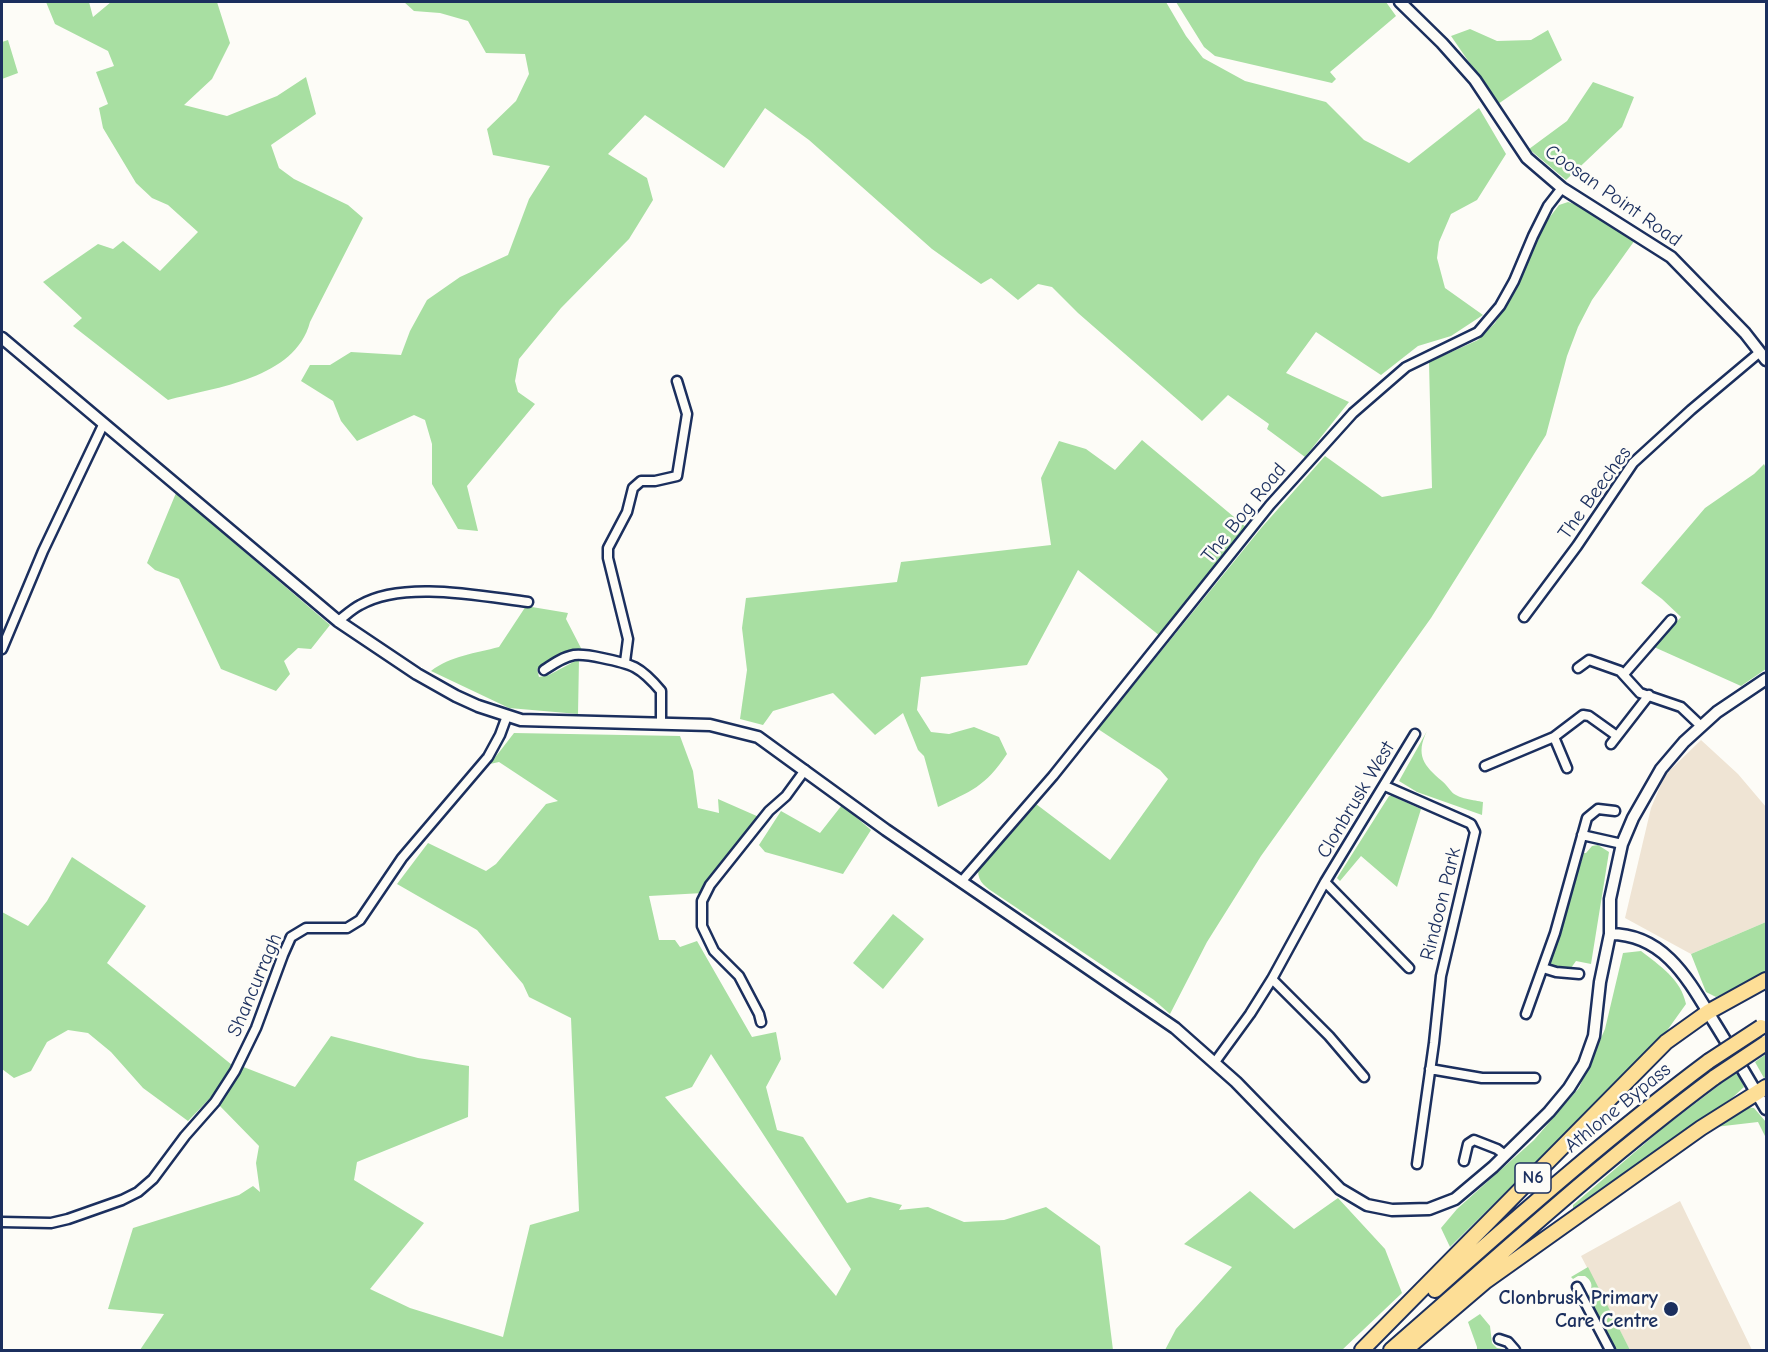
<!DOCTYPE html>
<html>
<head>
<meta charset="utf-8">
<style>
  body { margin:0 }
  #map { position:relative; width:1768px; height:1352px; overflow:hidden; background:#fdfcf7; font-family:"Comic Neue",sans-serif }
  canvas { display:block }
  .frame { position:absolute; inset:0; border:3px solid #1b2f5e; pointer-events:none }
</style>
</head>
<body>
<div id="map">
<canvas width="1768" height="1352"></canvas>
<div class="frame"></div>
</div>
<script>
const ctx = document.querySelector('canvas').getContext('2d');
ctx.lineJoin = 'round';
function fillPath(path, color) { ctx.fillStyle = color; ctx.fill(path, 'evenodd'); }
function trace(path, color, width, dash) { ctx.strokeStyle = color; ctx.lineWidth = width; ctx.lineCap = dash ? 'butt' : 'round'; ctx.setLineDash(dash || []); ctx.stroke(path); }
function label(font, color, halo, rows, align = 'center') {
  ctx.font = font + ' "Comic Neue",sans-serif'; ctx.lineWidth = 5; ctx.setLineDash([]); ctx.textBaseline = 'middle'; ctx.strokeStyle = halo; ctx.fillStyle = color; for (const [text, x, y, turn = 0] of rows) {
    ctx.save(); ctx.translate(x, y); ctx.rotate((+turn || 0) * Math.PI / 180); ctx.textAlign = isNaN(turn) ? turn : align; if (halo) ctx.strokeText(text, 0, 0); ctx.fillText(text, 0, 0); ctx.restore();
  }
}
const built = new Path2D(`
  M 1701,740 L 1738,774 L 1766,807 L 1766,922 L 1691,954 L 1625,918 L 1651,808 L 1665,775 Z
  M 1680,1201 L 1752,1350 L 1630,1350 L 1581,1256 Z`);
const green = new Path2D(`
  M 46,2 L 89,2 L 93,17 L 111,2 L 217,2 L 230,43 L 212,79 L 184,105 L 227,116 L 277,96 L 306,77 L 316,114 L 271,145 L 279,168 L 294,179 L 348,205 L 363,218 L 310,322 C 295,379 216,387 168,400 L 73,326 L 82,318 L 43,282 L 98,244 L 113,249 L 123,241 L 160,271 L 198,232 L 168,205 L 152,198 L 136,183 L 103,128 L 99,108 L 108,104 L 96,72 L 114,66 L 108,51 L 55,24 Z
  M 404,2 L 1166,2 L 1186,36 L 1203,58 L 1245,81 L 1326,102 L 1364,140 L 1409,163 L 1479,108 L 1506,154 L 1477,200 L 1451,214 L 1439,242 L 1437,258 L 1445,288 L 1483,315 L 1451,336 L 1418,346 L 1381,375 L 1316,332 L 1286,373 L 1349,402 L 1305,457 L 1267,429 L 1269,424 L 1228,395 L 1202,421 L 1078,313 L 1052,287 L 1038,284 L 1018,300 L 991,278 L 981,284 L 932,249 L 809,140 L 765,108 L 724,168 L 645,115 L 608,154 L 647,178 L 653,200 L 629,239 L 561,308 L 519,359 L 515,381 L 518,392 L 535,404 L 467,486 L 478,531 L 458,529 L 432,484 L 432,444 L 425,420 L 414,415 L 357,441 L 341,421 L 333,401 L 301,381 L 310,365 L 330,365 L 351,352 L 401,355 L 410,331 L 427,300 L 460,277 L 508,255 L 529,199 L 550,166 L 493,155 L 487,129 L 516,101 L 529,74 L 525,54 L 486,53 L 468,21 L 440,13 L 414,11 Z
  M 1176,2 L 1386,2 L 1396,16 L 1330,72 L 1336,79 L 1332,83 L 1215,56 L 1204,47 Z
  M 1470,29 L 1497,41 L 1531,40 L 1548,30 L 1562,60 L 1498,104 L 1451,36 Z
  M 8,40 L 18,73 L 2,79 L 2,42 Z
  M 1593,82 L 1634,97 L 1622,127 L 1566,180 L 1529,149 L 1567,121 Z
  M 1568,202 L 1577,205 L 1635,240 L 1592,300 L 1578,327 L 1567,356 L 1546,435 L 1431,618 L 1261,856 L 1207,942 L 1170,1014 L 1154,1000 L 996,894 C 986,887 978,883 978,870 L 1036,804 L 1110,860 L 1168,779 L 1160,770 L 1098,729 L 1262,527 L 1325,456 L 1382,497 L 1432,488 L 1429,362 L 1478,340 L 1495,323 L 1519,283 L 1543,226 L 1559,205 Z
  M 1142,440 L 1246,527 L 1160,636 L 1078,570 L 1027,665 L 921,677 L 917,710 L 931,732 L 949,734 L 974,727 L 999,737 L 1007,754 C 985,787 971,791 938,807 L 924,756 L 918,750 L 903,713 L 875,735 L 833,693 L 773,711 L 763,725 L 740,719 L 747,670 L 742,628 L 746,598 L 897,582 L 901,562 L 1051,545 L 1041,478 L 1059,441 L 1086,449 L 1115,470 Z
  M 1764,464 L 1766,468 L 1766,669 L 1741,686 L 1654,647 L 1681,617 L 1662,599 L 1641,583 L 1705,508 L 1754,474 Z
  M 176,493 L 330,625 L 311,649 L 298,648 L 284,661 L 290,674 L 276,691 L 221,669 L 179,579 L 155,570 L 147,563 Z
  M 526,606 L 568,613 L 566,619 L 582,650 L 557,655 L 537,669 L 539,677 L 549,675 L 579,659 L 578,714 L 509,708 L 431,671 C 450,656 476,653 499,647 Z
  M 1427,731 C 1415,755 1424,766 1442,781 C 1446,784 1448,788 1451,791 C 1457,799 1475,800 1483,802 L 1482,815 L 1417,792 L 1399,781 Z
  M 514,733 L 680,736 L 693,771 L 698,808 L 719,813 L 718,799 L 759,817 L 706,884 L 703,893 L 649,896 L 659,940 L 675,940 L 680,947 L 697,941 L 752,1037 L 776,1032 L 781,1059 L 766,1087 L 777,1130 L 803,1137 L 847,1203 L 870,1197 L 902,1205 L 899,1210 L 928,1207 L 964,1222 L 1004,1220 L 1046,1207 L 1100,1246 L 1113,1350 L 140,1350 L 164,1314 L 108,1309 L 133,1228 L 239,1195 L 253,1186 L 260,1192 L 256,1163 L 259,1146 L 218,1104 L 241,1066 L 295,1087 L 331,1036 L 418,1058 L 469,1066 L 468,1117 L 357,1162 L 354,1180 L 424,1223 L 370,1289 L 410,1308 L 503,1337 L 530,1225 L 579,1211 L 571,1018 L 529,997 L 523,984 L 477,930 L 397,884 L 428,843 L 486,871 L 496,864 L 546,804 L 558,801 L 499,762 L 490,764 ZM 711,1054 L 851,1269 L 836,1296 L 665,1097 L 692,1087 Z
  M 1389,796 L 1392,796 L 1421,809 L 1397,887 L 1361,856 L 1340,881 L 1337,878 Z
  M 842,805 L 871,830 L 843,874 L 765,852 L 759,845 L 781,811 L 820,833 Z
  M 1598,845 L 1609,852 L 1591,964 L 1576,961 L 1571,968 L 1554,967 L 1550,964 L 1551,956 L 1584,853 L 1586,853 L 1592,846 Z
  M 72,857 L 146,906 L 107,963 L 232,1065 L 213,1095 L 188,1121 L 143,1088 L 111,1052 L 88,1033 L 68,1030 L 47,1042 L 31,1071 L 14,1078 L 2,1069 L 2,912 L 28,926 L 47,901 Z
  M 893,914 L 924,939 L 883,989 L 853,963 Z
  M 1766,922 L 1766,973 L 1716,997 L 1706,992 L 1691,954 Z
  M 1641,951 C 1660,966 1681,979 1686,1004 L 1661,1039 L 1450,1247 L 1441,1228 L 1457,1209 L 1534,1140 L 1579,1088 L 1605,1029 L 1623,953 Z
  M 1766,1054 L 1766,1077 L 1764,1078 L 1755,1062 Z
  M 1735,1073 L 1739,1076 L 1744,1087 L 1732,1098 L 1573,1209 L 1573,1205 L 1663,1128 Z
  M 1745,1107 L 1754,1108 L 1766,1122 L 1766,1138 L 1758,1122 L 1715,1127 Z
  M 1250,1191 L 1294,1229 L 1338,1198 L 1385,1249 L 1402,1293 L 1342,1350 L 1165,1350 L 1176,1329 L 1232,1267 L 1184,1244 Z
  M 1588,1267 L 1630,1350 L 1614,1350 L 1589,1303 C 1587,1292 1598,1285 1585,1276 L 1578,1276 L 1573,1279 L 1571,1277 Z
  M 1480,1314 L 1490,1326 L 1492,1343 L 1497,1348 L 1511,1350 L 1477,1350 L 1477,1347 L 1468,1322 Z`);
const minor = new Path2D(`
  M 1524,617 L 1577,546 L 1633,463 L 1691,410 L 1760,352
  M 338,621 C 345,616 352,609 360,605 C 403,580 480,596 528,602
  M 2,649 L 43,551 L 103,425
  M 625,662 L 628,639 L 608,558 L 608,548 L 627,512 L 633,488 L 641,481 L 655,481 L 677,476 L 687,414 L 677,381
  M 1578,668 L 1589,660 L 1620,671 L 1640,693 L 1681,707 L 1701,726
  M 544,670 C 553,664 563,657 574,655 C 583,654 593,656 602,658 C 632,664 640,666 661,691 L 661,723
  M 1624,674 L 1671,620
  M 1554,737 L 1567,768
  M 1611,744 L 1649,695
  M 1485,766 L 1554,737 L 1583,715 L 1589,716 L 1617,736
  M 1385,786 L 1467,822 L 1471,824 L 1475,832 L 1441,976 L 1434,1043 L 1417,1164
  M 1582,835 L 1622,844
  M 961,882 L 1053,776 L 1270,505 L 1353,413 L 1406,367 L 1478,332 L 1500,306 L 1514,281 L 1533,236 L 1548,206 L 1562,188
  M 1325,882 L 1409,968
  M 1543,968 L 1556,972 L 1579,974
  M 1272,979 L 1329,1036 L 1364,1077
  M 1526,1014 L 1555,933 L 1587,818 L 1598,809 L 1615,811
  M 761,1022 L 759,1014 L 739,976 L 714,951 L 702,926 L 702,901 L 710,885 L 769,811 L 786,796 L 805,770
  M 1215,1062 L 1250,1014 L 1272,979 L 1325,882 L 1415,734
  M 1430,1069 L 1482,1078 L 1535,1078
  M 1464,1161 L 1468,1144 L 1474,1140 L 1497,1149 L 1505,1155
  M 2,1222 L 51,1223 L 68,1219 L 122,1200 L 138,1192 L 153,1179 L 185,1136 L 215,1102 L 235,1071 L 256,1028 L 283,955 L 291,937 L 306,928 L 347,928 L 360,920 L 402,858 L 488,757 L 500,735 L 507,716
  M 1577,1287 L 1610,1350
  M 1499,1339 L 1508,1342 L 1515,1350`);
const tertiary = new Path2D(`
  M 1400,2 L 1442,43 L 1475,80 L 1527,158 L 1562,188 L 1671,257 L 1745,333 L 1766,360
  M 2,338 L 338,621 L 417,674 L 456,696 L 478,706 L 521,720 L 710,725 L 758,737 L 886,830 L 1175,1028 L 1236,1082 L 1340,1189 L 1367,1205 L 1392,1210 L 1429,1209 L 1455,1199 L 1493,1167 L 1549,1112 L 1569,1088 L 1584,1064 L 1594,1036 L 1600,982 L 1610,934 L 1610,899 L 1622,844 L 1633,818 L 1661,769 L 1684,742 L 1717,712 L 1766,679
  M 1610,934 C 1665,934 1689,981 1714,1022 C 1732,1051 1749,1080 1766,1109`);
const trunk = new Path2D(`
  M 1435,1290 C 1524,1211 1614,1132 1709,1061
  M 1362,1350 L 1666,1042 L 1708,1012 L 1766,980
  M 1391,1350 C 1498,1257 1601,1162 1715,1077
  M 1405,1350 L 1486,1281 L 1701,1128 L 1766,1087`);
const trunkBridge = new Path2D(`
  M 1709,1061 L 1761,1027
  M 1715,1077 L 1766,1043`);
const markers = [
  [1671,1309,8,"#1b2f5e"]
];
const shields = [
  [1533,1178,36]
];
const shieldNames = [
  ["N6",1533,1178]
];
const streetNames = [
  ["Coosan Point Road",1613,196,35],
  ["The Beeches",1595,493,-54],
  ["The Bog Road",1244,513,-51],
  ["Clonbrusk West",1356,800,-59],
  ["Rindoon Park",1441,904,-76],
  ["Shancurragh",255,985,-67],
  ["Athlone Bypass",1618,1108,-39]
];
const poiNames = [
  ["Clonbrusk Primary",1658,1298],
  ["Care Centre",1658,1321]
];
fillPath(built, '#efe4d4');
fillPath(green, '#a8dfa2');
trace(minor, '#1b2f5e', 13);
trace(tertiary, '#1b2f5e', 15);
trace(trunk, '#1b2f5e', 18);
trace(minor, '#fdfcf7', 8);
trace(tertiary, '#fdfcf7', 10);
trace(trunk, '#fdde96', 14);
trace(trunkBridge, '#1b2f5e', 18, []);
trace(trunkBridge, '#fdde96', 14);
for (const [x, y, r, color] of markers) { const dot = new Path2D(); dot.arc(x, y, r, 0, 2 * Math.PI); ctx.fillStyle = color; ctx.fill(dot); trace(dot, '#fdfcf7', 2); }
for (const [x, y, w] of shields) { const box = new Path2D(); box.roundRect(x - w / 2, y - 15, w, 30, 4.5); ctx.fillStyle = '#fdfcf7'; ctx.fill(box); trace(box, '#1b2f5e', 1.5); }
label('bold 18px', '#1b2f5e', null, shieldNames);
label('20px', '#1b2f5e', '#fdfcf7', streetNames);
label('bold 20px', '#1b2f5e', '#fdfcf7', poiNames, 'right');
</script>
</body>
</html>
